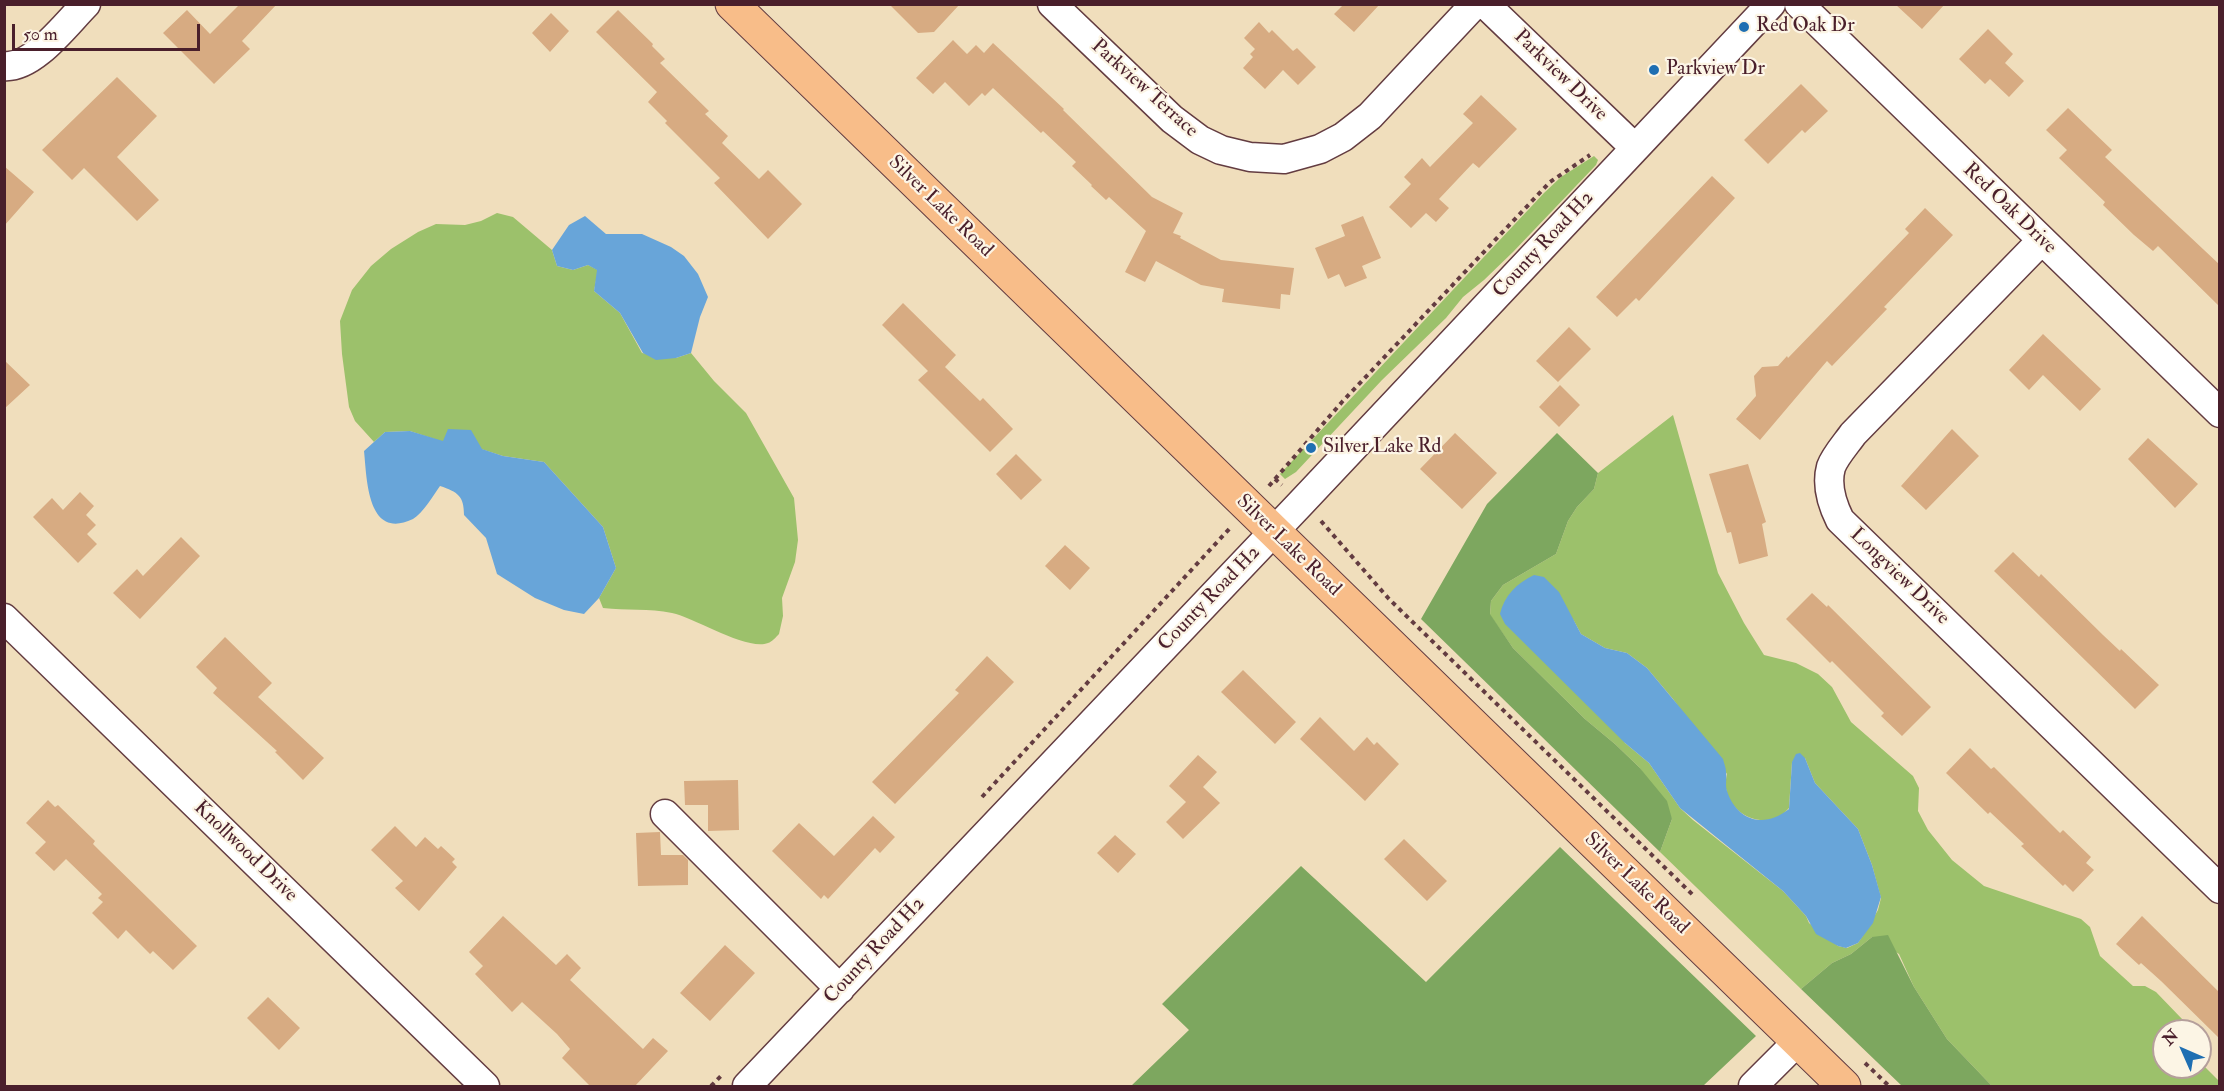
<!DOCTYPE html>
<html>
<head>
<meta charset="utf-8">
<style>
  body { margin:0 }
  #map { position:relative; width:2224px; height:1091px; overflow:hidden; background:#f0debc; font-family:"IM FELL Double Pica",serif }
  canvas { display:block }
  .frame { position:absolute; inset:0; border:6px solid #4a1f2b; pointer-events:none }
  .north { position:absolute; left:2152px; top:1019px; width:60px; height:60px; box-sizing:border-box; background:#fcf5e5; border:2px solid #b59f9b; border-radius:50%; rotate:315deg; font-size:16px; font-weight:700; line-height:24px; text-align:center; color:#4a1f2b }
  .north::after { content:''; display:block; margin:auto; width:21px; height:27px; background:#1f6fb2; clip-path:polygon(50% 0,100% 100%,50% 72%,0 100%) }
  .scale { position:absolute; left:12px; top:24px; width:188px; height:27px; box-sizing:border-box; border:3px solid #4a1f2b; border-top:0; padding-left:8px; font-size:18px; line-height:21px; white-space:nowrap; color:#4a1f2b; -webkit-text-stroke:4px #fcf5e5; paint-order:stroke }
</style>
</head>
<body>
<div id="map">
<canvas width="2224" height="1091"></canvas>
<div class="frame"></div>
<div class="north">N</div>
<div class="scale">50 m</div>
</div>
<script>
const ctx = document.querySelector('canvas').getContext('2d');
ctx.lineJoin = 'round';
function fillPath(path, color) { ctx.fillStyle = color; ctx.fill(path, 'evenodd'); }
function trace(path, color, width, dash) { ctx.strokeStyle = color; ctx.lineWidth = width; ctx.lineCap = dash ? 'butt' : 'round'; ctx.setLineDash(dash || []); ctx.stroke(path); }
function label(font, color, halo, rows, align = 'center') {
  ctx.font = font + ' "IM FELL Double Pica",serif'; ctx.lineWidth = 4.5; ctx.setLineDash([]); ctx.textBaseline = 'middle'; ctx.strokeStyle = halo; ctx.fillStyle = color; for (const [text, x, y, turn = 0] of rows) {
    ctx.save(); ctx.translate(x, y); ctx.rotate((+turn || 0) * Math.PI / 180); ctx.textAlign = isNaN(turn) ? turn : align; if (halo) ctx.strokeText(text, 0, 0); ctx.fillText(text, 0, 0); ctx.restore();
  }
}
const green = new Path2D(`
  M 1594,156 L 1598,160 L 1596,165 L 1513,252 L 1484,280 L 1463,297 L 1446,318 L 1382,380 L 1296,472 L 1285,479 L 1280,474 L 1544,193 L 1561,177 Z
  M 497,213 L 513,217 L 552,250 L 557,266 L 573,270 L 588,265 L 598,270 L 594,291 L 620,313 L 642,353 L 676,358 L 691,353 L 714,381 L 746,413 L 794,498 L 798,540 L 795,562 L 782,598 L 783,616 L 779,634 C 776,637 772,642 768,643 C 747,651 695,618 672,613 C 649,608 626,611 603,608 L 599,598 L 616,568 L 603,527 L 544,462 L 503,456 L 481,449 L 443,442 L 410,431 L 385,432 L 374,442 L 355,421 L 349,407 L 342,354 L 340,321 L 352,290 L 371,266 L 391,249 L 418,232 L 436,224 L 465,225 L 481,221 Z
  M 1673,415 L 1718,573 L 1744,623 L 1764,655 L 1796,663 L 1818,674 L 1832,687 L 1851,722 L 1913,776 L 1919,788 L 1918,811 L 1928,830 L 1952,860 L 1984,886 L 2081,919 L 2090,927 L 2100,956 L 2133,986 L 2145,986 L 2156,992 L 2183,1020 L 2185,1031 L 2164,1031 L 2164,1067 L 2200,1067 L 2200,1062 L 2219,1081 L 2219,1086 L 1992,1086 L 1947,1039 L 1914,987 L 1899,954 L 1872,937 L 1851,954 L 1832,963 L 1801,989 L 1660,852 L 1672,819 L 1639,767 L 1615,744 L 1585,719 L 1513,648 L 1490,615 L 1491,601 L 1503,585 L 1556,554 L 1568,521 L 1577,507 L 1594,489 L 1598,473 ZM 1573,619 L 1581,634 L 1605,648 L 1627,653 L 1647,668 L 1673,699 L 1727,774 C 1726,778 1725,785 1726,789 C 1730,812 1756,827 1778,817 C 1782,816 1786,811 1789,808 L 1792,762 L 1805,758 L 1815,783 L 1858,829 L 1872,865 L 1881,898 L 1878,910 L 1862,937 L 1858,943 L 1847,948 L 1838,946 L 1809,923 L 1806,916 L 1783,891 L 1693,820 L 1680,808 L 1649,763 L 1625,743 Z`);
const forest = new Path2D(`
  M 1557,433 L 1598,473 L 1594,489 L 1577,507 L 1568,521 L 1556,554 L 1503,585 L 1491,601 L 1490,614 L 1513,648 L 1585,719 L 1615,744 L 1639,767 L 1667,801 L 1672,819 L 1660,852 L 1421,619 L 1487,504 Z
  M 1560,847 L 1756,1036 L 1703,1086 L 1131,1086 L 1189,1030 L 1162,1004 L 1301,866 L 1426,982 Z
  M 1888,935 L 1914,987 L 1947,1039 L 1992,1086 L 1902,1086 L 1801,989 L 1832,963 L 1851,954 L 1872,937 Z`);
const water = new Path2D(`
  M 585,216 L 606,234 L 642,234 L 671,247 L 684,256 L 698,274 L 708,297 L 700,317 L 691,353 L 676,358 L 656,360 L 643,353 L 620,313 L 594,291 L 597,270 L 588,265 L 573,270 L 557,266 L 552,250 L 569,225 Z
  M 448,429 L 471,430 L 482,449 L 503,456 L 544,462 L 603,527 L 616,568 L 599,598 L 584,614 L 564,610 L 535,598 L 497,574 L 486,538 L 464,515 C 464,496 458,492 440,486 C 433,496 423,513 413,519 C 367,541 367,479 364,451 L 385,432 L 410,431 L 443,441 Z
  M 1534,575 L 1544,577 L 1559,592 L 1581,634 L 1605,648 L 1627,653 L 1647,668 L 1723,759 C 1724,763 1726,768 1726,772 C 1727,779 1725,785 1727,791 C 1737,821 1764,829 1789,809 L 1792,762 L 1796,754 L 1800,753 L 1805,758 L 1815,783 L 1858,829 L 1872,865 L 1881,897 L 1873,923 L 1858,943 L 1846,948 L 1838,946 L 1816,934 L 1806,916 L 1783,891 L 1680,808 L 1649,763 L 1625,743 L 1505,624 L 1500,614 C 1504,596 1517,583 1534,575 Z`);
const building = new Path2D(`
  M 240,4 L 277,4 L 242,41 L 250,49 L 214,84 L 163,33 L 187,10 L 210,34 Z
  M 889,4 L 960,4 L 934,32 L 918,33 Z
  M 1344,4 L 1380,4 L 1354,32 L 1334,14 Z
  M 1895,4 L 1945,4 L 1922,29 Z
  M 618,10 L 653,44 L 652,46 L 665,59 L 660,63 L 709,111 L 705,114 L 728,136 L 722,143 L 759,179 L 768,170 L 802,204 L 768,239 L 714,183 L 720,178 L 665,123 L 667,121 L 648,102 L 657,92 L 596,32 Z
  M 551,13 L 569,31 L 550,52 L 532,33 Z
  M 1259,22 L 1269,33 L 1272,30 L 1293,51 L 1297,48 L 1316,67 L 1298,85 L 1283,70 L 1265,89 L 1243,68 L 1253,57 L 1250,54 L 1255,49 L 1244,38 Z
  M 1988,29 L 2013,54 L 2005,63 L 2024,81 L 2009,97 L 1990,79 L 1985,84 L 1959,59 Z
  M 953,40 L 967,54 L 976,45 L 984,53 L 993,43 L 1064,109 L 1063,110 L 1152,197 L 1183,213 L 1173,233 L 1181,236 L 1180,238 L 1221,260 L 1294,268 L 1290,295 L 1281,294 L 1280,309 L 1222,302 L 1224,289 L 1201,285 L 1156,261 L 1145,282 L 1125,272 L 1146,231 L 1109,197 L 1106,200 L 1091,186 L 1092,185 L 1072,166 L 1076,162 L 1043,131 L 1041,133 L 993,88 L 985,96 L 982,93 L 969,106 L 945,82 L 933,94 L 916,78 Z
  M 117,77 L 157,116 L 117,157 L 159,200 L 137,221 L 84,168 L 72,180 L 42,150 Z
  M 1801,84 L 1828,111 L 1805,133 L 1802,130 L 1768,164 L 1744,140 Z
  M 1481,95 L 1517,129 L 1479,168 L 1473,163 L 1439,199 L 1449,208 L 1436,222 L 1426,213 L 1411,228 L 1389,207 L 1411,184 L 1404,177 L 1422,158 L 1430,167 L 1473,123 L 1463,114 Z
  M 2068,108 L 2112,150 L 2105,157 L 2220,265 L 2220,307 L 2158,246 L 2153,251 L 2134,235 L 2103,205 L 2105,202 L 2059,158 L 2067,150 L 2046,130 Z
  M 4,166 L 34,192 L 4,226 Z
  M 1712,176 L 1735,198 L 1639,301 L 1636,298 L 1617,317 L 1596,297 Z
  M 1925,208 L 1953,235 L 1884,307 L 1887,309 L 1832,366 L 1827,361 L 1760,440 L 1736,419 L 1756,396 L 1754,376 L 1762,367 L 1778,366 L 1787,356 L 1788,358 L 1909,233 L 1905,229 Z
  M 1363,216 L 1381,258 L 1362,266 L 1367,278 L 1345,287 L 1339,274 L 1328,279 L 1315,248 L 1345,236 L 1341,225 Z
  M 903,303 L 956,355 L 945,367 L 980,401 L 983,398 L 1013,429 L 990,452 L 918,380 L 928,371 L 882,325 Z
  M 1569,327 L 1591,349 L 1558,382 L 1536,361 Z
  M 2043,334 L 2101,389 L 2080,411 L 2043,375 L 2029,390 L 2009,370 Z
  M 4,360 L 30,385 L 4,409 Z
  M 1560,385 L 1580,405 L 1559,427 L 1539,407 Z
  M 1952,429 L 1979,456 L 1926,510 L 1901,486 Z
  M 1455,433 L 1497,473 L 1462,509 L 1420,469 Z
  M 2148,438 L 2198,484 L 2175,508 L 2128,459 Z
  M 1016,454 L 1042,480 L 1021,500 L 996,474 Z
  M 1748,464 L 1766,522 L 1762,524 L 1768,556 L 1739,564 L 1731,532 L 1727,533 L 1709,474 Z
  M 80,492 L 94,506 L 86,515 L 96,525 L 87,534 L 97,544 L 78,563 L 33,517 L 52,498 L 63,510 Z
  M 181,537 L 200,556 L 140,619 L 113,593 L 137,569 L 143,576 Z
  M 1065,545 L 1090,568 L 1070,590 L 1045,566 Z
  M 2013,552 L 2039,577 L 2041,574 L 2103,635 L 2120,651 L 2121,649 L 2159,685 L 2135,709 L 1994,571 Z
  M 1812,593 L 1827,607 L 1828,605 L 1931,707 L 1902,736 L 1881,716 L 1884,713 L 1832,661 L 1830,663 L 1786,619 Z
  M 225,637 L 272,683 L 258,697 L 324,758 L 303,780 L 275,752 L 277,751 L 213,693 L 217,688 L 196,667 Z
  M 987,656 L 1014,682 L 895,804 L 872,782 L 959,693 L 955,690 Z
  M 1243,670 L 1296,722 L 1275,744 L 1221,692 Z
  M 1320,717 L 1354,751 L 1367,737 L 1374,745 L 1377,742 L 1399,764 L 1365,801 L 1300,739 Z
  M 1970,748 L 1991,769 L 1994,767 L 2060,833 L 2063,830 L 2091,857 L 2086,863 L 2094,870 L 2073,892 L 2065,884 L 2063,886 L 2021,846 L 2024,844 L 1990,812 L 1988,814 L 1946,773 Z
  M 1198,755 L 1217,772 L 1203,787 L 1220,803 L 1183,839 L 1166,822 L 1186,802 L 1169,786 Z
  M 738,780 L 739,830 L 708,831 L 708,805 L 685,805 L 684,781 Z
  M 48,800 L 55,807 L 58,805 L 95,841 L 93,844 L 103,854 L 197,946 L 173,970 L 153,951 L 150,954 L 126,930 L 118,939 L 92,913 L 103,902 L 98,898 L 102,894 L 66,859 L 54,871 L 35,853 L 46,842 L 26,823 Z
  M 873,816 L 895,837 L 880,853 L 875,848 L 828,899 L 824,895 L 821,899 L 772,851 L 799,823 L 834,856 Z
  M 395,826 L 416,847 L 425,837 L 438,849 L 441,846 L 455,859 L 452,862 L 457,867 L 419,911 L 395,888 L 403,881 L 371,850 Z
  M 660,832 L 661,855 L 683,855 L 688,860 L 688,885 L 638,886 L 636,833 Z
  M 1115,835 L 1136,854 L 1118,873 L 1097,853 Z
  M 1404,839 L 1447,881 L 1427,901 L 1384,859 Z
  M 503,916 L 556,965 L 567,954 L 581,968 L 570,980 L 643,1049 L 653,1038 L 668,1051 L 635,1086 L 590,1086 L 562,1058 L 570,1049 L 557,1034 L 522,1002 L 512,1012 L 475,974 L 483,966 L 469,952 Z
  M 2142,916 L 2220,993 L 2220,1039 L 2161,981 L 2141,963 L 2139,965 L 2116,944 Z
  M 725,945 L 755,973 L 710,1021 L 680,993 Z
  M 268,997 L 300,1028 L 279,1050 L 247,1018 Z`);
const path = new Path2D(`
  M 1275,479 L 1342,402 L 1550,182 L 1590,155
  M 1269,486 L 1275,479 L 1282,485
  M 1321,521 L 1389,599 L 1694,896
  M 982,797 L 1231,527
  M 1865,1063 L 1889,1086
  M 711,1086 L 723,1074`);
const minor = new Path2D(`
  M 1052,4 L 1172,119 L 1200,140 L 1221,150 L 1250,157 L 1284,159 L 1320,149 L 1343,137 L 1370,116 L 1475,4
  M 1485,4 L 1635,148
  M 1799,4 L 2220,413
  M 4,66 C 33,69 67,23 86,4
  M 2042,240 L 1853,434 C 1846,444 1835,456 1831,467 C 1826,485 1832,504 1840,520 L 2220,889
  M 4,618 L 485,1086
  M 665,814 L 840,989
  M 747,1086 L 1301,503 L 1771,4
  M 1753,1086 L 1798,1041`);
const major = new Path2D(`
  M 732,4 L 1844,1086`);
const markers = [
  [1744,27,6,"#1f6fb2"],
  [1654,70,6,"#1f6fb2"],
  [1311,448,6,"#1f6fb2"]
];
const poiNames = [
  ["Red Oak Dr",1756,27],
  ["Parkview Dr",1666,70],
  ["Silver Lake Rd",1323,448]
];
const streetNames = [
  ["Parkview Drive",1560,76,44],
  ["Parkview Terrace",1144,89,42],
  ["Silver Lake Road",940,207,44],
  ["Red Oak Drive",2009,209,44],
  ["County Road H2",1544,245,-47],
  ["Silver Lake Road",1288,546,44],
  ["Longview Drive",1899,577,44],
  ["County Road H2",1210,599,-46],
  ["Knollwood Drive",245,852,44],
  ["Silver Lake Road",1636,884,44],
  ["County Road H2",875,951,-47]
];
fillPath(green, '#9cc16b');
fillPath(forest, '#7da75f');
fillPath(water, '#68a5d9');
fillPath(building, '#d7ab82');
trace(minor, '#633c41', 31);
trace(major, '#633c41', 35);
trace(path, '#633c41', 4, [4.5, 4.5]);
trace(minor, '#fff', 28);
trace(major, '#f8bd89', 33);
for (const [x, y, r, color] of markers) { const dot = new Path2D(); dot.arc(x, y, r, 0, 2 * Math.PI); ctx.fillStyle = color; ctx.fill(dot); trace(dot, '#fcf5e5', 2); }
label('20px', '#4a1f2b', '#fcf5e5', poiNames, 'left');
label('20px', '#4a1f2b', '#fcf5e5', streetNames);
</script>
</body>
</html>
